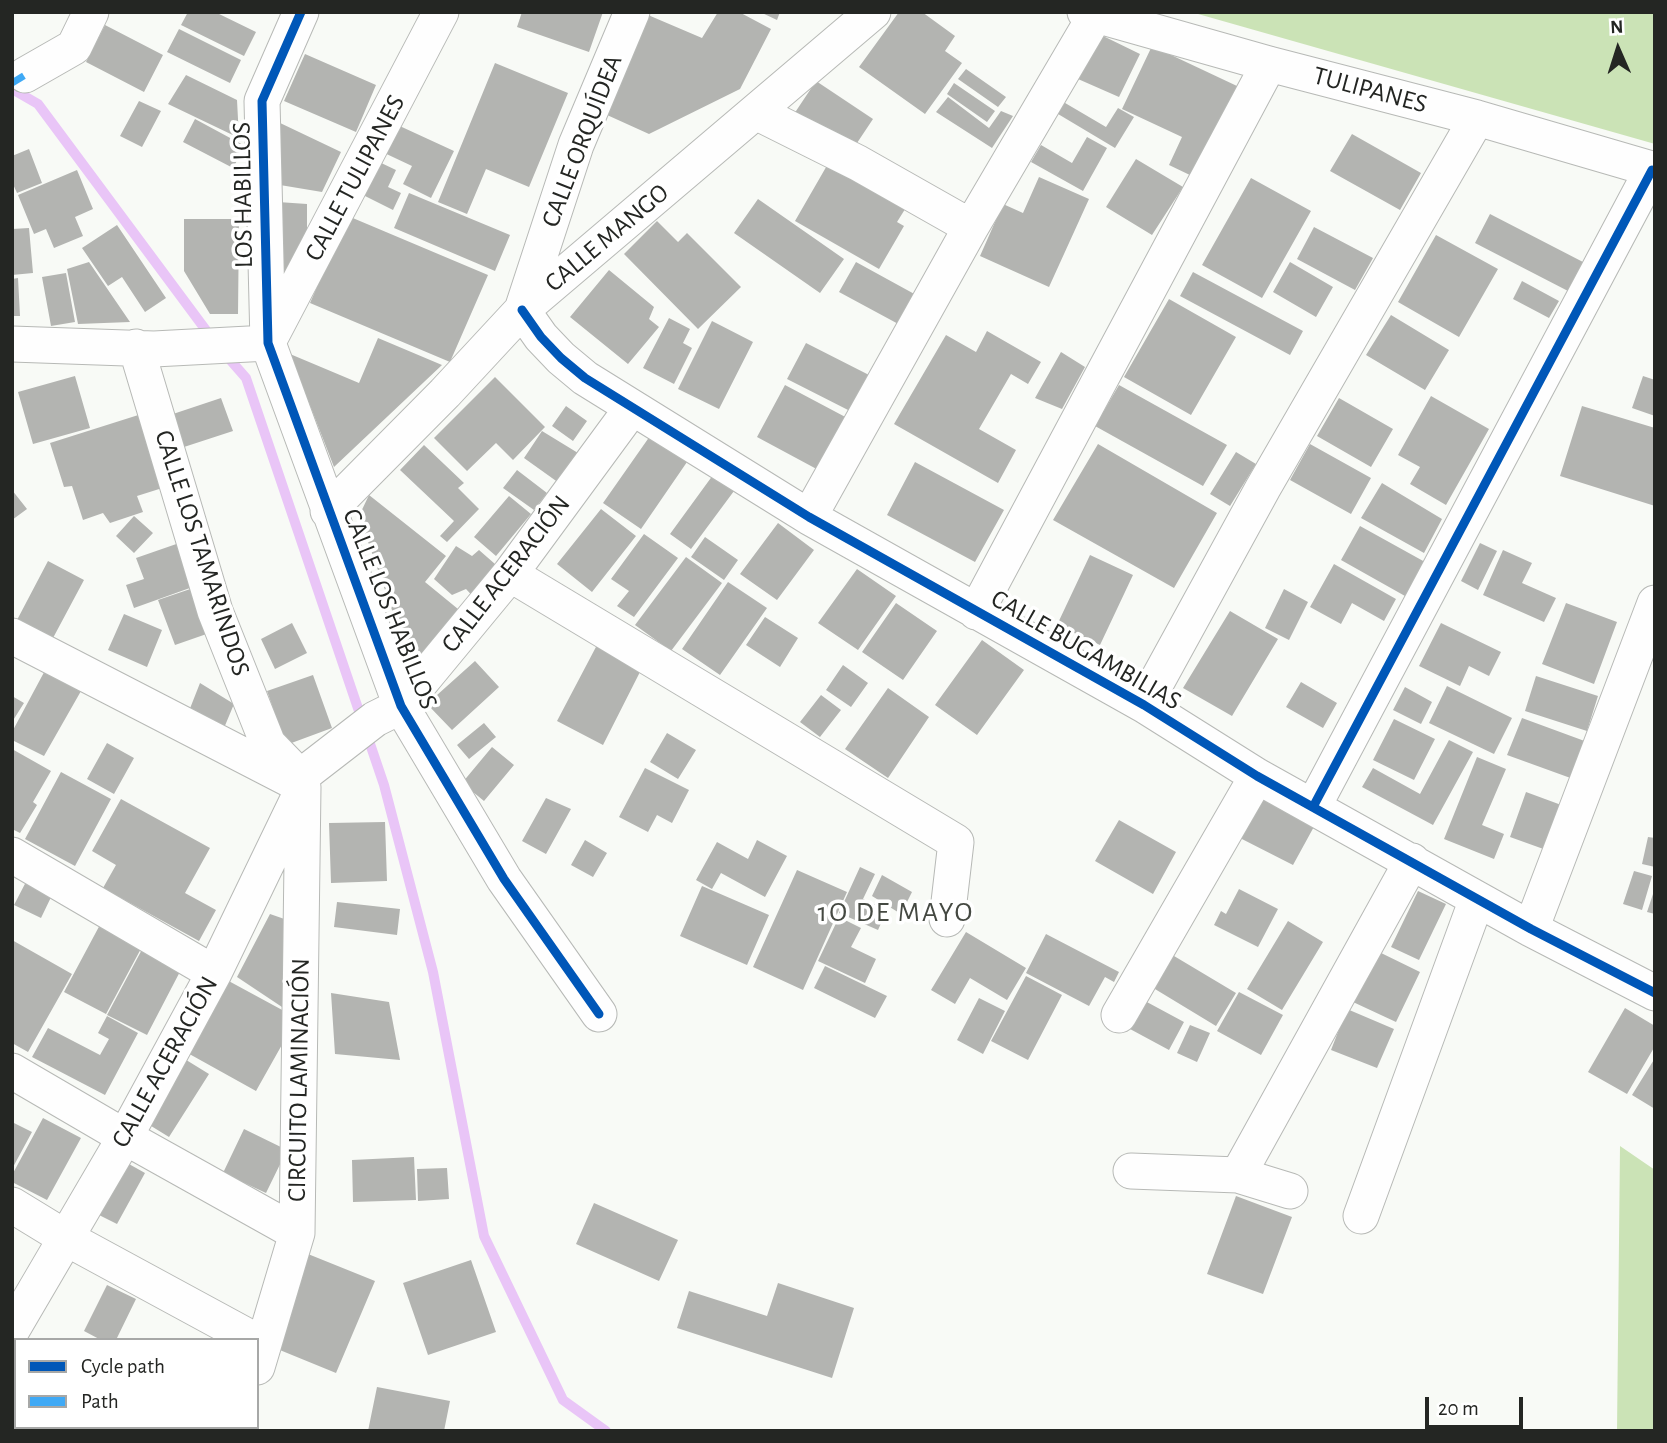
<!DOCTYPE html>
<meta charset="utf-8">
<style>
body{margin:0}
#map{position:relative;width:1667px;height:1443px;overflow:hidden;background:#f8faf6;font-family:"Alegreya Sans",sans-serif}
canvas{display:block}
.frame{position:absolute;inset:0;border:14px solid #242623;pointer-events:none}
.legend{position:absolute;left:14px;top:1338px;width:245px;height:91px;box-sizing:border-box;background:#fff;border:2px solid #a7a8a7;margin:0;padding:9px 12px;list-style:none;font-size:21px;color:#242623}
.legend li{display:flex;align-items:center;gap:14px;height:35px}
.legend b{width:35px;border:2px solid #a7a8a7}
.north{position:absolute;left:1583px;top:14px;width:70px;height:70px;-webkit-text-stroke:5px #fff;paint-order:stroke;rotate:357deg;font-size:19px;font-weight:700;line-height:28px;text-align:center;color:#242623}
.north::after{content:'';display:block;margin:auto;width:24px;height:32px;background:#242623;clip-path:polygon(50% 0,100% 100%,50% 72%,0 100%)}
.scale{position:absolute;left:1425px;top:1397px;width:98px;height:32px;box-sizing:border-box;border:4px solid #242623;border-top:0;padding-left:9px;font-size:21px;line-height:24px;white-space:nowrap;color:#242623;-webkit-text-stroke:5px #fff;paint-order:stroke}
</style>
<div id="map">
<canvas width="1667" height="1443"></canvas>
<div class="frame"></div>
<ul class="legend">
<li><b style="height:9px;background:#0057b8"></b>Cycle path</li>
<li><b style="height:9px;background:#3fa9f5"></b>Path</li>
</ul>
<div class="north">N</div>
<div class="scale">20 m</div>
</div>
<script>
const ctx = document.querySelector('canvas').getContext('2d');
ctx.lineJoin = 'round';
function paint(path, color) { ctx.fillStyle = color; ctx.fill(path, 'evenodd'); }
function stroke(path, color, width, dash) { ctx.strokeStyle = color; ctx.lineWidth = width; ctx.lineCap = dash ? 'butt' : 'round'; ctx.setLineDash(dash || []); ctx.stroke(path); }
function label(font, color, halo, rows, align = 'center') {
  ctx.font = font + ' "Alegreya Sans",sans-serif'; ctx.lineWidth = 7; ctx.setLineDash([]); ctx.textBaseline = 'middle'; ctx.strokeStyle = halo; ctx.fillStyle = color; for (const [text, x, y, turn = 0] of rows) {
    ctx.save(); ctx.translate(x, y); ctx.rotate((+turn || 0) * Math.PI / 180); ctx.textAlign = isNaN(turn) ? turn : align; if (halo) ctx.strokeText(text, 0, 0); ctx.fillText(text, 0, 0); ctx.restore();
  }
}
paint(new Path2D(`
 M1191 12H1655V144Z
 M1620 1146 1655 1170V1431H1617Z`), '#cbe3b6');
stroke(new Path2D(`
 M12 89 38 104 211 337
 M225 354 246 378 384 785 433 972 484 1236 563 1400 606 1431`), '#e9c5f7', 10);
paint(new Path2D(`
 M188 12H215L256 32 244 56 181 25Z
 M522 12H603L589 52 517 27Z
 M641 12 702 38 718 12H739L771 29 740 89 649 134 596 110Z
 M760 12H780L777 20Z
 M899 12H922L955 36 945 51 962 63 925 114 859 67Z
 M105 25 163 55 144 92 86 62Z
 M179 29 241 60 230 83 167 52Z
 M1099 34 1140 54 1119 97 1078 79Z
 M1152 46 1237 86 1194 177 1169 165 1182 137 1122 109Z
 M305 54 376 85 356 132 284 101Z
 M495 63 568 93 529 187 486 169 467 214 438 202Z
 M966 69 1006 97 998 107 958 79Z
 M186 75 237 100 239 138 168 104Z
 M816 81 873 119 847 158 790 120Z
 M954 83 995 111 987 122 947 94Z
 M948 97 989 128 1001 111 1013 116 992 148 936 112Z
 M1060 100 1106 127 1118 108 1134 117 1115 148 1053 111Z
 M139 101 161 111 142 147 120 136Z
 M195 119 245 146 233 168 183 142Z
 M278 122 341 152 322 192 280 185Z
 M391 122 454 151 431 198 403 184 412 166 378 150Z
 M1352 134 1421 173 1400 210 1330 171Z
 M1087 137 1107 148 1083 191 1031 162 1041 145 1072 163Z
 M29 149 42 183 17 193 12 182V156Z
 M1136 159 1183 187 1152 235 1106 207Z
 M377 161 396 170 388 187 401 193 393 210 361 194Z
 M829 162 907 206 897 222 904 226 879 269 795 221Z
 M77 170 93 209 75 217 83 236 54 248 46 229 34 234 18 195Z
 M1039 177 1089 199 1049 287 980 256 1003 204 1023 213Z
 M1251 178 1311 211 1262 298 1202 265Z
 M409 193 510 235 495 271 394 228Z
 M758 199 844 259 820 293 734 233Z
 M278 202 307 204V239L285 279 276 277Z
 M1490 214 1583 262 1568 291 1475 243Z
 M348 216 488 275 450 362 310 303Z
 M184 219H239L238 314H210L184 271Z
 M657 221 678 242 687 233 741 287 698 329 624 254Z
 M117 225 166 298 145 312 122 277 108 286 82 248Z
 M1314 227 1373 258 1355 290 1297 259Z
 M29 228 33 273 12 275V229Z
 M1436 235 1498 269 1459 337 1398 302Z
 M89 262 130 322 78 324 67 269Z
 M856 262 918 296 902 326 839 292Z
 M1290 262 1333 287 1316 317 1273 292Z
 M609 270 654 307 649 319 659 327 628 364 570 317Z
 M1193 272 1303 331 1290 355 1180 296Z
 M66 273 75 322 51 326 42 277Z
 M18 278 20 316H12V279Z
 M1522 281 1559 301 1549 318 1513 299Z
 M1169 299 1236 337 1191 415 1124 377Z
 M1391 315 1449 350 1425 390 1366 355Z
 M669 318 690 329 683 343 692 348 674 384 643 368Z
 M712 321 753 342 719 409 678 389Z
 M987 331 1041 362 1028 384 1011 374 979 429 1016 450 998 483 894 424 946 335 976 352Z
 M378 338 442 365 334 467 290 354 359 383Z
 M806 343 871 376 852 412 787 379Z
 M1061 352 1085 367 1062 409 1035 398Z
 M75 376 90 428 33 444 18 392Z
 M1643 376 1655 380V416L1632 408Z
 M495 377 545 427 513 460 496 443 467 471 434 438Z
 M785 385 851 420 824 473 757 437Z
 M1119 385 1227 445 1203 486 1095 426Z
 M1431 396 1489 429 1446 505 1410 484 1420 467 1398 455Z
 M221 398 233 431 184 447 173 414Z
 M1339 398 1393 429 1371 467 1317 436Z
 M566 406 587 421 573 441 552 426Z
 M1582 406 1655 428V506L1560 476Z
 M151 411 175 484 137 496 143 512 110 523 103 513 83 520 72 486 64 487 50 443Z
 M542 431 578 453 559 483 524 458Z
 M650 436 687 462 641 529 603 503Z
 M1098 444 1217 513 1174 588 1053 520Z
 M1310 444 1371 478 1351 514 1290 480Z
 M424 445 464 483 458 488 479 509 447 542 440 536 454 521 400 470Z
 M1236 452 1256 464 1230 506 1210 494Z
 M915 462 1004 510 975 562 887 515Z
 M517 470 547 493 534 510 503 488Z
 M713 475 734 491 691 549 670 534Z
 M1382 483 1442 519 1424 553 1361 518Z
 M12 490 27 509 12 520Z
 M369 495 446 556 425 582 458 609 412 667 359 516Z
 M509 496 531 514 496 556 474 537Z
 M601 509 636 536 592 592 557 564Z
 M134 516 153 533 134 553 116 536Z
 M778 523 814 550 777 600 740 574Z
 M1360 526 1425 562 1405 596 1341 560Z
 M644 534 678 558 634 617 617 606 629 591 611 579Z
 M705 537 738 560 724 580 691 557Z
 M185 541 201 584 134 608 126 585 144 579 136 558Z
 M1480 543 1497 551 1478 590 1461 581Z
 M456 546 472 556 479 550 503 571 479 603 466 589 452 595 434 579Z
 M1503 550 1532 563 1522 583 1556 598 1544 622 1483 595Z
 M1090 555 1133 575 1100 645 1057 625Z
 M686 557 722 583 671 651 635 625Z
 M48 561 84 580 53 638 17 620Z
 M1334 564 1396 599 1384 621 1352 603 1341 624 1310 607Z
 M857 569 896 596 858 650 818 623Z
 M728 582 767 608 720 675 682 649Z
 M202 585 218 630 175 645 158 600Z
 M1284 589 1308 602 1289 640 1265 628Z
 M896 603 937 631 903 680 862 652Z
 M1566 603 1617 622 1594 684 1542 664Z
 M1230 611 1278 639 1232 716 1183 688Z
 M124 614 162 630 147 667 108 650Z
 M765 617 798 638 780 667 746 645Z
 M292 623 307 653 275 669 261 639Z
 M1441 623 1501 652 1489 676 1469 666 1460 686 1419 666Z
 M982 640 1024 670 977 735 935 705Z
 M597 645 642 668 603 745 557 721Z
 M475 661 499 687 452 730 427 704Z
 M49 663 85 684 44 756 12 740V732Z
 M843 665 868 683 851 707 826 690Z
 M313 675 332 728 286 745 267 691Z
 M1536 676 1598 696 1587 731 1525 711Z
 M1301 682 1337 703 1323 728 1286 707Z
 M200 683 234 704 224 728 189 711Z
 M1447 686 1512 718 1494 754 1429 723Z
 M1405 687 1432 702 1421 724 1393 710Z
 M888 688 929 717 888 778 845 749Z
 M821 695 841 710 820 737 800 722Z
 M12 696 24 703 12 722Z
 M1522 718 1590 743 1576 780 1507 755Z
 M1394 719 1435 739 1414 780 1373 760Z
 M484 723 496 737 469 759 457 745Z
 M667 733 696 750 678 779 650 762Z
 M1449 740 1473 752 1433 825 1362 787 1373 768 1420 794Z
 M107 743 134 758 114 794 87 779Z
 M492 747 514 765 484 801 462 783Z
 M12 749 51 771 33 802 37 805 20 833 12 829Z
 M1477 757 1506 769 1482 825 1504 834 1494 859 1444 839Z
 M645 768 689 790 672 823 657 815 648 832 619 817Z
 M61 772 111 799 75 866 25 839Z
 M1526 792 1564 806 1549 851 1510 837Z
 M1259 794 1316 823 1293 865 1236 836Z
 M546 798 571 809 546 854 522 841Z
 M121 799 210 848 185 893 216 910 199 941 103 888 116 865 92 851Z
 M1119 820 1176 852 1153 894 1095 861Z
 M385 822 387 881 331 883 329 823Z
 M1648 837 1655 838V867L1642 864Z
 M585 840 607 853 593 877 571 865Z
 M757 840 787 856 765 897 721 873 712 889 696 880 717 842 748 859Z
 M860 867 875 874 863 899 887 910 878 930 839 913Z
 M797 870 847 892 803 990 753 967Z
 M1634 871 1652 876 1642 910 1623 904Z
 M882 875 912 892 901 914 872 896Z
 M28 878 54 891 41 918 14 905Z
 M702 886 769 915 747 965 680 936Z
 M1655 888V914L1647 912Z
 M1239 889 1278 909 1258 947 1214 925 1221 911 1226 914Z
 M1418 891 1446 904 1419 960 1391 947Z
 M337 902 400 909 397 935 334 927Z
 M270 914 293 922 285 1009 237 977Z
 M839 917 861 928 851 947 876 959 865 983 818 961Z
 M102 921 144 943 106 1014 64 992Z
 M1288 921 1323 942 1282 1010 1247 989Z
 M966 932 1026 968 1007 1000 970 978 955 1004 931 990Z
 M1046 934 1119 972 1114 982 1105 977 1089 1006 1026 973Z
 M12 940 72 974 28 1052 12 1043Z
 M146 942 185 962 147 1035 107 1015Z
 M1377 951 1420 972 1396 1022 1353 1002Z
 M1169 953 1236 993 1216 1026 1150 986Z
 M825 966 887 996 875 1018 814 988Z
 M1026 976 1062 995 1028 1060 991 1041Z
 M225 979 297 1018 256 1091 184 1051Z
 M1239 992 1283 1015 1261 1055 1217 1031Z
 M331 993 389 1002 400 1060 335 1054Z
 M979 998 1005 1011 983 1054 957 1040Z
 M1145 1001 1184 1022 1169 1050 1130 1029Z
 M1625 1008 1655 1026V1046L1627 1094 1588 1072Z
 M1347 1009 1394 1029 1377 1068 1331 1050Z
 M107 1016 138 1033 105 1095 32 1057 48 1028 100 1055 109 1039 98 1033Z
 M1190 1025 1210 1033 1197 1062 1177 1053Z
 M183 1058 209 1074 169 1137 143 1121Z
 M1655 1058V1109L1632 1095Z
 M43 1118 81 1138 47 1200 12 1182V1175Z
 M12 1122 32 1132 12 1169Z
 M244 1129 287 1150 266 1193 223 1173Z
 M414 1157 416 1200 353 1202 352 1160Z
 M120 1159 145 1173 117 1224 93 1212Z
 M447 1168 449 1199 418 1201 417 1169Z
 M1236 1196 1292 1217 1263 1294 1207 1274Z
 M594 1203 678 1240 659 1281 576 1244Z
 M308 1254 375 1281 336 1373 270 1346Z
 M471 1260 496 1332 428 1355 403 1283Z
 M778 1283 854 1308 832 1378 677 1328 689 1291 767 1316Z
 M107 1285 136 1299 116 1340H101L84 1331Z
 M16 1356V1390L12 1388V1362Z
 M377 1387 450 1401 444 1431H368Z
 M76 1427H142L140 1431H83Z
 M185 1427H205L204 1431H183Z`), '#b3b4b1');
const minor = new Path2D(`
 M301 12 262 101 268 343 401 706 504 879 599 1014
 M1085 12 1269 64 1477 118 1655 170
 M25 75 74 47 91 12
 M756 112 858 163 971 227
 M522 310 541 337 561 358 585 378 809 517 1144 705 1257 776 1531 929 1655 993
 M522 310 576 145 632 12
 M269 340 441 12
 M12 344 154 349 268 343
 M136 347 215 611 268 744 300 777 303 787 297 1233 257 1367
 M328 511 445 393 522 310 873 12
 M809 517 971 227 1095 16
 M510 574 956 842 947 919
 M976 612 1269 64
 M12 636 291 780
 M1144 705 1263 488 1477 118
 M300 777 375 719 401 706 510 574 632 408
 M1313 807 1652 170
 M12 855 214 973
 M1531 929 1655 603
 M1119 1015 1257 776
 M12 1071 125 1137 297 1233
 M1131 1171 1238 1175 1290 1191
 M1238 1175 1412 861
 M12 1205 66 1238 254 1340
 M1361 1216 1477 899
 M12 1330 125 1137 214 973 299 797
 M24 1427 30 1431
 M235 1431 236 1427`);
stroke(minor, '#b7b9b6', 37);
stroke(minor, '#fefefe', 35);
stroke(new Path2D(`
 M12 83 25 75`), '#3fa9f5', 7, [14, 7]);
stroke(new Path2D(`
 M301 12 262 101 268 343 401 706 504 879 599 1014
 M522 310 541 337 561 358 585 378 809 517 1144 705 1257 776 1531 929 1655 993
 M1313 807 1652 170`), '#0057b8', 9);
label('26px', '#242623', '#fff', [
 ["TULIPANES",1370,90,15],
 ["CALLE ORQUÍDEA",582,141,-69],
 ["CALLE TULIPANES",355,178,-62],
 ["LOS HABILLOS",243,195,-91],
 ["CALLE MANGO",607,238,-40],
 ["CALLE LOS TAMARINDOS",202,553,72],
 ["CALLE ACERACIÓN",506,574,-52],
 ["CALLE LOS HABILLOS",390,609,68],
 ["CALLE BUGAMBILIAS",1086,650,30],
 ["CALLE ACERACIÓN",165,1062,-61],
 ["CIRCUITO LAMINACIÓN",299,1080,-89]
]);
ctx.letterSpacing = '2px';
label('28px', '#454942', '#fff', [
 ["1O DE MAYO",896,913]
]);
ctx.letterSpacing = '0px';
</script>
